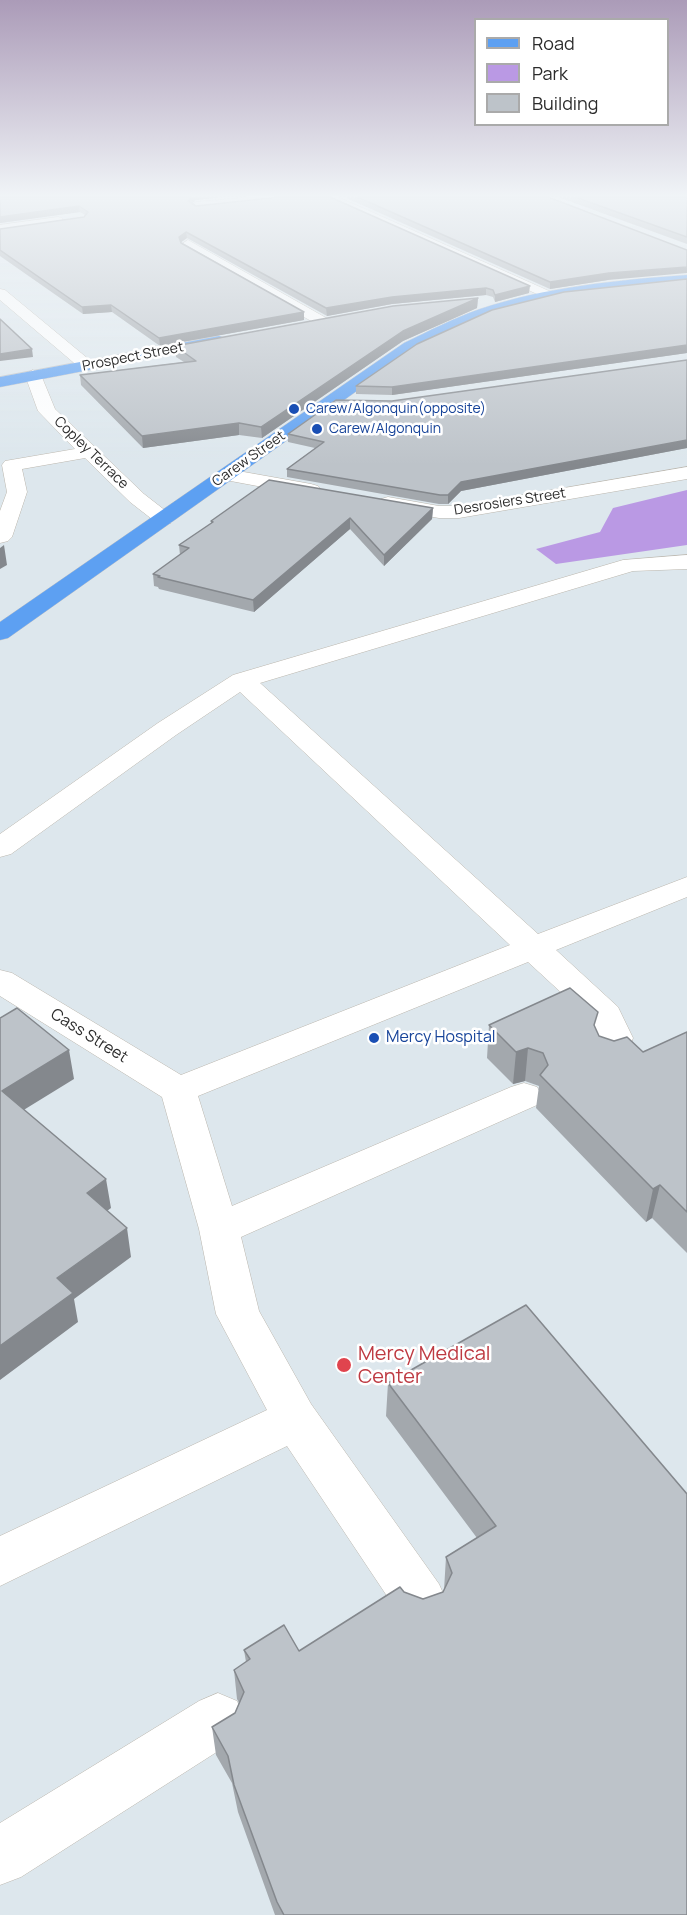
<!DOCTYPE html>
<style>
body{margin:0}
#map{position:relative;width:687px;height:1915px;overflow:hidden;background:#dde7ed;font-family:Manrope,sans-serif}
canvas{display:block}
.legend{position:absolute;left:474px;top:18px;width:195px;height:108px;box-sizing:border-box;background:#fff;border:2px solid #aaa;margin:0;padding:8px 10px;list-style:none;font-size:18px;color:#2b2b2b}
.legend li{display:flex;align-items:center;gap:12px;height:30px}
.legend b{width:30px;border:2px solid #aaa}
</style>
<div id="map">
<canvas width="687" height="1915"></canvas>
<ul class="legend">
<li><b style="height:8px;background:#5da0f2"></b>Road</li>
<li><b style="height:16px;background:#ba99e4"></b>Park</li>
<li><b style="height:16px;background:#bdc3c9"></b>Building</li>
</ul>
</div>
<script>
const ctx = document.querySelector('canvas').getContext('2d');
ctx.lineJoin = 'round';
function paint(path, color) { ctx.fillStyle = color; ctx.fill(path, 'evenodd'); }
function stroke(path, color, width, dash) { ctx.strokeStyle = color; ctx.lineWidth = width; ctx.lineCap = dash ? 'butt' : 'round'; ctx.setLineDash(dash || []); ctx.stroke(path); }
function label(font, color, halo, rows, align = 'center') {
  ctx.font = font + ' Manrope,sans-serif'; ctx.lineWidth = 5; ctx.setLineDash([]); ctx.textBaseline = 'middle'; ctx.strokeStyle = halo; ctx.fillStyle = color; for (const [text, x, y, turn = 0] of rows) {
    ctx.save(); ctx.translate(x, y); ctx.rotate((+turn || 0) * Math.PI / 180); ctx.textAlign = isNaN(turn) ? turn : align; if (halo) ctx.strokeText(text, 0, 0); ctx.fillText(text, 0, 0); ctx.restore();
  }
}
paint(new Path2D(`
 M687 490V545L556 564 536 549 600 532 613 508Z`), '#ba99e4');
const minor = new Path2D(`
 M250 197H294L288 200 196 210 190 206 196 202Z
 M322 197H338L558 295 551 299 546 298Z
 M58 217 62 218V224L0 233V225Z
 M188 240 328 319 331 322 323 327 318 325 183 247 182 244Z
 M0 289 5 290 92 362 94 365 92 368H80L0 300Z
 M33 370 41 375 55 409 144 494 171 515 174 519 171 523H157L130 502 85 458 22 469 27 492 12 537 8 541 0 543V511L7 492 2 465 5 461 75 449 38 411 25 375Z
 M687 467V479L459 518H439L388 509 381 507 378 503 381 499 388 497 439 506H459Z
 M227 469 311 484 318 486 321 490 318 494 311 496 220 479 217 475Z
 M687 555V569L633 571 260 683 538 934 687 877V897L556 950 618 1007 633 1038 622 1067 609 1071 596 1067 591 1058 597 1038 591 1020 528 962 198 1096 232 1206 511 1087 524 1083 537 1087 542 1096 537 1105 241 1237 259 1311 311 1404 439 1584 447 1602 439 1620 421 1627 403 1620 287 1446 0 1586V1536L267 1410 216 1314 199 1229 162 1097 0 996V970L12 973 181 1075 510 945 240 692 176 735 11 854 0 857V834L158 723 233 675 623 560Z
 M218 1693 237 1701 245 1720 237 1739 21 1877 0 1885V1823L199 1701Z`);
const major = new Path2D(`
 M687 275V283C621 288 554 294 491 315 465 324 440 337 416 349L8 638 0 640V622L404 343C429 331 454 318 480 309 546 287 617 280 687 275Z
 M219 336 225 338 227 341 225 344 0 387V377Z`);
stroke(minor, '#bbb6ad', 1);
stroke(major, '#c4c4c4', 1);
paint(minor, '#fff');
paint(major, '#5da0f2');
paint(new Path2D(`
 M0 197H223L196 200 192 203 196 206 529 293 495 302 493 297 486 295 392 304 327 316 187 238 181 242 304 312V320L160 346 112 312 83 314 0 256V229L84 217 85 215 80 212 0 223Z
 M344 197H548L608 280 550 289Z
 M558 197H687V244Z
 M687 279V353L392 395 356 394V386Z
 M478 298 477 308 403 341 262 438 239 435 143 448 81 385 80 375 184 362 176 357 175 346Z
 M687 360V448L461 491 448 504H439L287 477V469L315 448 288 442V434L392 401Z
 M433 508 432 519 384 566 350 529 254 612 159 589 158 587 154 586 153 574 180 555 179 545 211 524V521Z
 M489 1025 595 1028 599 1036 643 1052 687 1032V1253L652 1218 646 1222 536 1108 539 1086 525 1081 513 1084 487 1058Z
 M526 1305 687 1915H275L238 1812 232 1783 216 1755 212 1727 235 1713 239 1703 237 1699 234 1670 246 1662 244 1650 299 1651 404 1592 423 1599 443 1592 444 1590 446 1557 477 1538 386 1416 388 1383Z`), '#a3a8ad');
paint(new Path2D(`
 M192 197H223L196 200 188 207V201Z
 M79 206 80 212 0 223V217Z
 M186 232 187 238 180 243 179 237Z
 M687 267V273L608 280 550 289V282L609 273Z
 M530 286 529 293 495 302V295Z
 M486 288V295L392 304 327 316 326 308 392 297Z
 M478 298 477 308 403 341 262 438 261 427 403 331Z
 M111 305 112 312 83 314 82 307Z
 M304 312V320L160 346 159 338Z
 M687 345V353L392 395V387Z
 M32 349 33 357 0 361V354Z
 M239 423V435L143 448 142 436Z
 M687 440V448L461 491 448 504V495L461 482Z
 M433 508 432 519 384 566V555Z
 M350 518V529L254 612 253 600Z
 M4 545 7 565 0 569V548Z
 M528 1048 525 1081 513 1084 516 1052Z
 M69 1050 74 1079 9 1119 2 1091Z
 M106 1179 111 1208 92 1222 87 1193Z
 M660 1185 652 1218 646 1222 653 1189Z
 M127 1228 131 1257 74 1299 78 1322 0 1380V1346L57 1278Z`), '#84888d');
const building = new Path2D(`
 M0 197H192L188 201 196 206 280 197H330L530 286 495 295 493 290 486 288 392 297 326 308 186 232 179 237 181 243 304 312 159 338 111 305 82 307 0 250V229L84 217 88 212 79 206 0 217Z
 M357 197H548L687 250V267L609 273 550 282Z
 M575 197H687V237Z
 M687 279V345L392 387 356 386 417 344 492 310 564 292Z
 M478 298 403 331 261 427 239 423 142 436 80 375 196 361 175 346 393 306Z
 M0 319 32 349 0 354Z
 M687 360V440L461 482 448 495H440L287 469 324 442 288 434 336 400 392 401Z
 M269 480 433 508 384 555 350 518 253 600 158 577 160 576 153 574 189 548 179 545 213 522 211 521Z
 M570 988 598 1012 594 1025 599 1036 614 1041 627 1037 643 1052 687 1032V1212L660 1185 653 1189 540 1075 548 1065 543 1053 528 1048 516 1052 489 1025Z
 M17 1008 69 1050 2 1091 106 1179 87 1193 127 1228 57 1278 73 1293 0 1346V1018Z
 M526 1305 687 1494V1915H284L277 1902 234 1785 228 1756 212 1727 235 1713 244 1692 234 1670 250 1659 244 1650 284 1625 299 1651 400 1587 404 1592 423 1599 443 1592 452 1573 446 1557 496 1526 388 1383Z`);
paint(building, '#bdc3c9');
stroke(building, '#84888d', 1.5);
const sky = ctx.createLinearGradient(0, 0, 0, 465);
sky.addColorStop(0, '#ab9bb8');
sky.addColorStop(0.42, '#f0f4f7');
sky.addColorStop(1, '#f0f4f700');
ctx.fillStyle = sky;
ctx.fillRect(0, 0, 687, 465);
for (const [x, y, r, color] of [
 [294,409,6,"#1a4fb4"],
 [317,429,6,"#1a4fb4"],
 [374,1038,6,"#1a4fb4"],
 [344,1365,8,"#e0444e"]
]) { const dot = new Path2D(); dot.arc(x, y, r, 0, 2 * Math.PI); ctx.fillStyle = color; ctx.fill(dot); stroke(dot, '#fff', 2); }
label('14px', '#2b2b2b', '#fff', [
 ["Prospect Street",133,357,-11],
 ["Copley Terrace",91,453,44],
 ["Carew Street",249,459,-35],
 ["Desrosiers Street",510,502,-9]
]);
label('14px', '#164399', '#fff', [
 ["Carew/Algonquin(opposite)",306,409],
 ["Carew/Algonquin",329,429]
], 'left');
label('16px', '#2b2b2b', '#fff', [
 ["Cass Street",89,1036,32]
]);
label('16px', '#164399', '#fff', [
 ["Mercy Hospital",386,1038]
], 'left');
label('20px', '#be3a42', '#fff', [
 ["Mercy Medical",358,1354],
 ["Center",358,1377]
], 'left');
</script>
